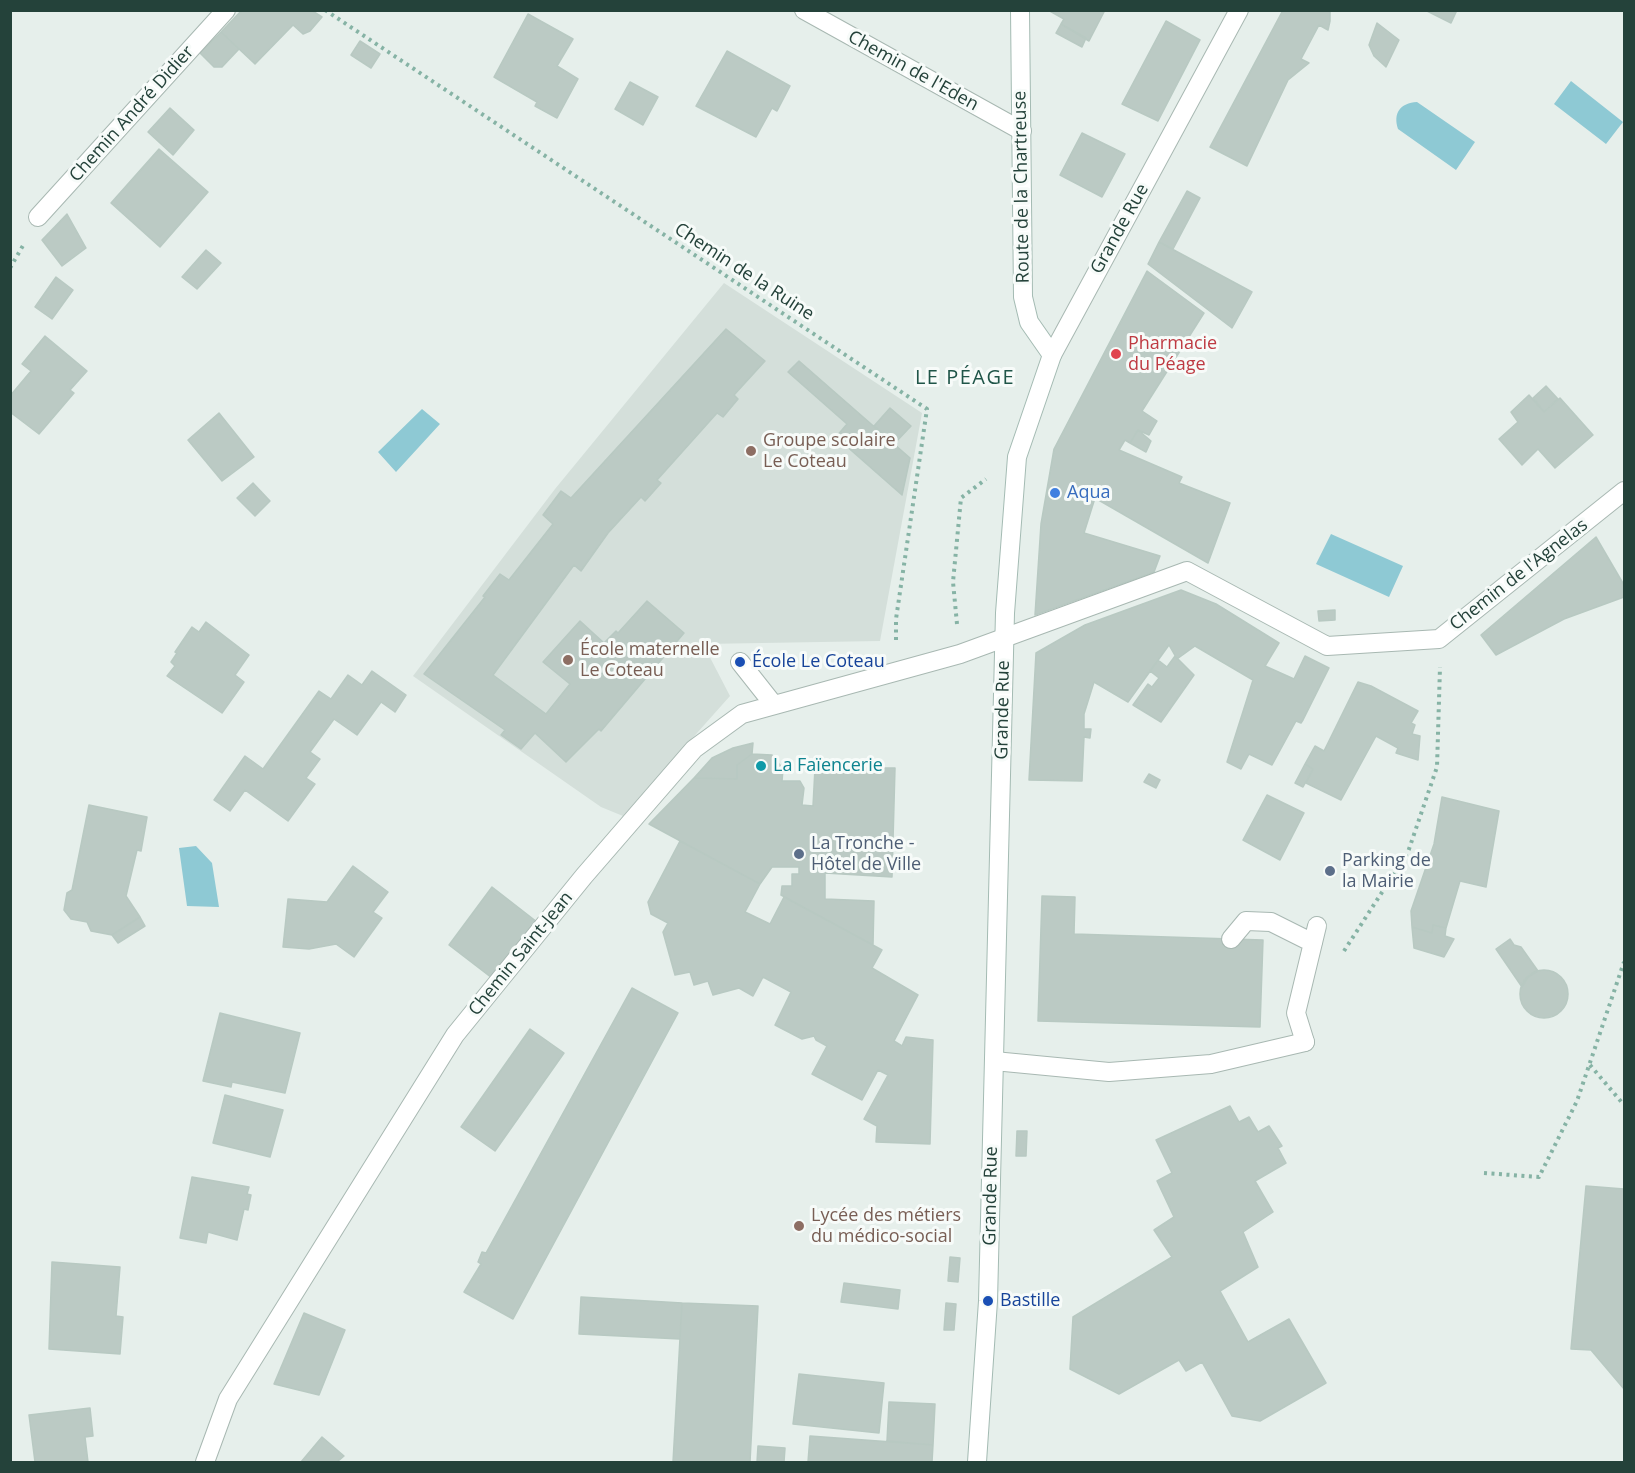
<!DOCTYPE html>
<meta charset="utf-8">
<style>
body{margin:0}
#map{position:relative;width:1635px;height:1473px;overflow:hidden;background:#e6efeb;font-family:"Open Sans",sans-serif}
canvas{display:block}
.frame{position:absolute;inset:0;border:12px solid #24423a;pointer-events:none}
</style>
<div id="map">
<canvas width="1635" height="1473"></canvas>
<div class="frame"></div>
</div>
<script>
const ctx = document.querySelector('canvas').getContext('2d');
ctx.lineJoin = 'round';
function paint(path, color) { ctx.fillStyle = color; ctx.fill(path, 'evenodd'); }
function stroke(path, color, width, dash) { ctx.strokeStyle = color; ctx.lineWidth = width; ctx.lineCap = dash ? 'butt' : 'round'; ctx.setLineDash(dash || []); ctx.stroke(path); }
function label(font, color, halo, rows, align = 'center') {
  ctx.font = font + ' "Open Sans",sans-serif'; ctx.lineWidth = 6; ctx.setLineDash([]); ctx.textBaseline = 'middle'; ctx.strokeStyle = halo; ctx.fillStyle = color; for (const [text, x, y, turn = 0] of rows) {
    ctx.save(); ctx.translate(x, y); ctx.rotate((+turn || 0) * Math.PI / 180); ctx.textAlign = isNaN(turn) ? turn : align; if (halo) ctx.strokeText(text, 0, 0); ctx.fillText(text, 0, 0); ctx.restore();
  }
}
paint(new Path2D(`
 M724 283 922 413 880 641 703 644 730 696 623 816 601 807 413 676 555 489Z`), '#d4dfda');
paint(new Path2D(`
 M1571 81 1623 122 1606 144 1554 104Z
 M1417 102 1475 142 1456 170 1398 129C1393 113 1400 103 1417 102Z
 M422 409 440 424 396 472 378 452Z
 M1331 534 1403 566 1389 597 1316 564Z
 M196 846 212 863 219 907 187 906 179 848Z`), '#8ec9d4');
const building = new Path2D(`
 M242 10H311L322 17 310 31 303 34 293 25 255 64 221 32Z
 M1048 10H1105L1089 41 1061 24 1064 19Z
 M1283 10H1330V21L1328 30 1319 25 1301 59 1309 63 1288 80 1247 166 1210 147Z
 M1425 10H1457L1451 23Z
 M528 14 573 39 557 66 578 79 557 118 535 106 537 102 494 77Z
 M1166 21 1200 40 1158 121 1122 104Z
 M1377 23 1399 40 1386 67 1374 56 1369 45Z
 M1061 24 1086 38 1082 47 1056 33Z
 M221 32 239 49 222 67H214L200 53Z
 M360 41 380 54 371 68 351 55Z
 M727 51 790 86 777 111 772 108 756 137 696 106Z
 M630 82 658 97 643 125 615 109Z
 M170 108 194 130 173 155 148 132Z
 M1082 133 1125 154 1102 197 1060 175Z
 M159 149 208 192 160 247 111 203Z
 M1187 191 1200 198 1173 249 1159 242Z
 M67 214 86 248 62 266 42 240Z
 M1159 242 1252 292 1232 328 1148 264Z
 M206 250 221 263 197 289 182 277Z
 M1147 271 1204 313 1142 411 1157 421 1149 435 1138 430 1130 443 1125 440 1119 450 1182 477 1179 483 1230 503 1208 563 1095 498 1084 533 1160 556 1154 572 1035 615 1041 524 1054 449Z
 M56 277 73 290 52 319 35 307Z
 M726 329 765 361 734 395 738 399 723 417 717 413 657 480 661 483 645 501 641 497 608 533 581 571 574 565 493 675 546 714 570 684 543 662 580 621 604 643 616 631 618 633 647 601 684 633 601 731 599 729 566 762 535 733 521 749 501 735 505 730 424 674 485 597 483 596 500 574 509 580 553 524 543 515 561 491 571 498Z
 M45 336 87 371 70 390 74 393 39 434 10 412V396L31 371 22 364Z
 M799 361 910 458 902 495 836 437 847 424 788 372Z
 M1546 386 1558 399 1544 412 1533 398Z
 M1529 395 1544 412 1560 398 1593 435 1555 468 1538 449 1522 465 1499 439 1518 422 1511 412Z
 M890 408 911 426 894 444 874 426Z
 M219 413 254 457 222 481 188 440Z
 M1138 430 1151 441 1146 452 1130 443Z
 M253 483 270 501 255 516 237 498Z
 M1596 537 1624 585V597L1564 619 1496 655 1481 635Z
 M1181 590 1216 604 1279 643 1265 666 1294 679 1305 656 1329 668 1303 720 1301 723 1296 721 1272 765 1249 754 1241 769 1227 762 1253 680 1195 646 1177 659 1169 645 1128 702 1094 682 1084 714V729H1091L1090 738 1084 737 1082 781 1029 780 1036 653 1085 625Z
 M1335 610V620L1319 621 1318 611Z
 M206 622 249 655 235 675 244 682 222 713 167 676 175 666 171 662 177 653 175 652 192 627 199 632Z
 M1175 656 1194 675 1161 722 1133 705 1148 684 1152 687 1159 678 1150 671 1158 660 1167 667Z
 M372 671 406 695 395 712 381 702 357 735 334 719 310 752 320 759 306 778 315 784 288 821 245 790 230 811 214 800 245 756 263 769 319 691 331 699 348 675 362 685Z
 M1358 682 1371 686 1418 711 1411 723 1415 725 1412 734 1420 736 1418 760 1396 753 1398 748 1376 736 1341 800 1306 783 1313 769 1305 764 1315 746 1324 751Z
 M753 743 752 754 737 765V779L694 778 712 758 733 748Z
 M752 754 772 755 783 769 782 781H800L804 788 802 805 813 806 815 768H895L892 877 825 873V899L874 901 873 945 781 895 782 886H792V874H799V867H772L760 884 649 824 694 778 737 779V765Z
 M1305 764 1313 769 1303 787 1295 783Z
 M1149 774 1160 780 1156 788 1144 782Z
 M1267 795 1304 813 1280 860 1243 840Z
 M1442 797 1499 811 1486 887 1460 881 1446 928 1433 925 1432 933 1412 927 1411 911 1434 844Z
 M89 805 147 817 141 851 137 850 126 896 140 917 112 935 91 931 87 922 71 919 64 910 67 893 72 890Z
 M680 841 760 884 745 912 770 924 784 897 882 950 872 968 918 995 894 1041 902 1046 906 1037 933 1040 930 1144 876 1142 877 1126 864 1119 888 1075 878 1070 862 1100 812 1074 827 1046 816 1040 814 1036 802 1039 775 1025 791 992 763 977 753 996 739 988 713 995 708 981 694 985 690 972 675 975 663 932 668 923 651 914 648 902Z
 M353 866 388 892 373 912 382 918 354 957 336 944 309 949 283 947 288 899 327 902Z
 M492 887 537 922 492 978 449 945Z
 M1042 896 1075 897 1074 934 1263 940 1260 1027 1038 1021Z
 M140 917 145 926 118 943 112 935Z
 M1433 925 1446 928 1445 936 1454 939 1444 957 1414 948 1412 927 1432 933Z
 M1510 939 1514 945 1521 947 1538 971 1528 977 1522 987 1496 949Z
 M1520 994a24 24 0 1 1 48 0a24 24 0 1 1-48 0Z
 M632 988 678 1013 513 1319 464 1292 481 1264 478 1262 482 1252 486 1253Z
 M220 1013 300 1033 285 1093 232 1082 231 1087 203 1081Z
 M530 1029 564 1053 495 1151 461 1127Z
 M225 1095 283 1110 270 1157 213 1143Z
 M1230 1106 1239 1122 1249 1117 1258 1132 1269 1126 1282 1146 1278 1148 1286 1163 1255 1181 1273 1212 1243 1232 1258 1267 1220 1291 1248 1342 1289 1319 1326 1383 1260 1421 1232 1416 1202 1362 1186 1371 1179 1360 1119 1394 1070 1369 1073 1317 1172 1257 1154 1230 1174 1217 1157 1181 1172 1173 1156 1140Z
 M1017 1131H1027L1026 1156H1016Z
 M192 1177 249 1187 247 1194 251 1195 248 1210 244 1209 237 1240 208 1232 206 1243 180 1238Z
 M1586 1186 1624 1189V1389L1591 1350 1571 1349Z
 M950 1257 960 1258 958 1282 948 1281Z
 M52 1262 120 1267 116 1316 123 1317 120 1354 49 1349Z
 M844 1283 900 1290 898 1309 841 1302Z
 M581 1297 682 1303 680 1339 579 1334Z
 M682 1303 758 1306 750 1462H673Z
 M946 1303 956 1304 954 1330H944Z
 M304 1313 345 1330 319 1395 274 1384Z
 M799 1374 884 1383 879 1433 793 1424Z
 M889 1402 935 1404 933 1445 887 1441Z
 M90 1408 93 1436 85 1437 88 1462H35L29 1415Z
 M810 1436 933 1445 932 1462H808Z
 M322 1437 344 1456 337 1462H301Z
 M758 1446 785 1448 784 1462H757Z`);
paint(building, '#bbcac4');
stroke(building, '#b8c9c2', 1.5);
const service = new Path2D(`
 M1231 939 1246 921 1271 922 1313 943
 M1305 1042 1296 1013 1317 926`);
const minor = new Path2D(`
 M804 10 1022 131
 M38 217 226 10
 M740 662 774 705
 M994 1061 1109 1072 1211 1064 1305 1042
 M205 1462 228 1399 455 1035 584 876 694 749 742 714 960 654 1187 571 1327 646 1439 639 1624 491`);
const tertiary = new Path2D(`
 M1052 355 1239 10`);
const secondary = new Path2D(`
 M977 1462 988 1301 1005 613 1017 457 1052 355 1029 322 1023 297 1020 10`);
stroke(service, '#a8b8b2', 20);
stroke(minor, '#a8b8b2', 20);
stroke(tertiary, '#a8b8b2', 20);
stroke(secondary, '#a4bbb3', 20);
stroke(new Path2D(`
 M325 10 927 409 896 619V641
 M10 268 25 242
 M957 624 953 582 961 498 986 479
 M1344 951 1408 852 1437 767 1440 667
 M1590 1065 1624 1105
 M1484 1173 1539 1177 1577 1101 1624 962`), '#86b3a5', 4, [3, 4.5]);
stroke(service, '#fff', 18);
stroke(minor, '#fff', 18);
stroke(tertiary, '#fff', 18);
stroke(secondary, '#fff', 18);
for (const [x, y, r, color] of [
 [1116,354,6,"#e0444e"],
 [751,451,6,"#8d6e63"],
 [1055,493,6,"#3f7fe0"],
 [568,660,6,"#8d6e63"],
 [740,662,6,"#1a4fb4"],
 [761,766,6,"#0f9aa8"],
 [799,854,6,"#5c6f8a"],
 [1330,871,6,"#5c6f8a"],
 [799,1226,6,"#8d6e63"],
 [988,1301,6,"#1a4fb4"]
]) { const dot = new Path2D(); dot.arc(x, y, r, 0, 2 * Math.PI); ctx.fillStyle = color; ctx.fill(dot); stroke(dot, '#f7fbf9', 2); }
label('18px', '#24423a', '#f7fbf9', [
 ["Chemin de l'Eden",913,71,29],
 ["Chemin André Didier",132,114,-48],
 ["Route de la Chartreuse",1022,187,-91],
 ["Grande Rue",1120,229,-61],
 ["Chemin de la Ruine",744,272,33],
 ["Chemin de l'Agnelas",1519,575,-38],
 ["Grande Rue",1003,710,-89],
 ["Chemin Saint-Jean",521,954,-51],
 ["Grande Rue",991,1196,-89]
]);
label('18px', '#be3a42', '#f7fbf9', [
 ["Pharmacie",1128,344],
 ["du Péage",1128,365]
], 'left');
label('18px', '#785e54', '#f7fbf9', [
 ["Groupe scolaire",763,441],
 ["Le Coteau",763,462],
 ["École maternelle",580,650],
 ["Le Coteau",580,671],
 ["Lycée des métiers",811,1216],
 ["du médico-social",811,1237]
], 'left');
label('18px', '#366cbe', '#f7fbf9', [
 ["Aqua",1067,493]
], 'left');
label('18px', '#164399', '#f7fbf9', [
 ["École Le Coteau",752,662],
 ["Bastille",1000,1301]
], 'left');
label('18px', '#0d838f', '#f7fbf9', [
 ["La Faïencerie",773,766]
], 'left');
label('18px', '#4e5e75', '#f7fbf9', [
 ["La Tronche -",811,844],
 ["Hôtel de Ville",811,865],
 ["Parking de",1342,861],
 ["la Mairie",1342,882]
], 'left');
ctx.letterSpacing = '1.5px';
label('20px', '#1f5548', '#f7fbf9', [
 ["LE PÉAGE",965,378]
]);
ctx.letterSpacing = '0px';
</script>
